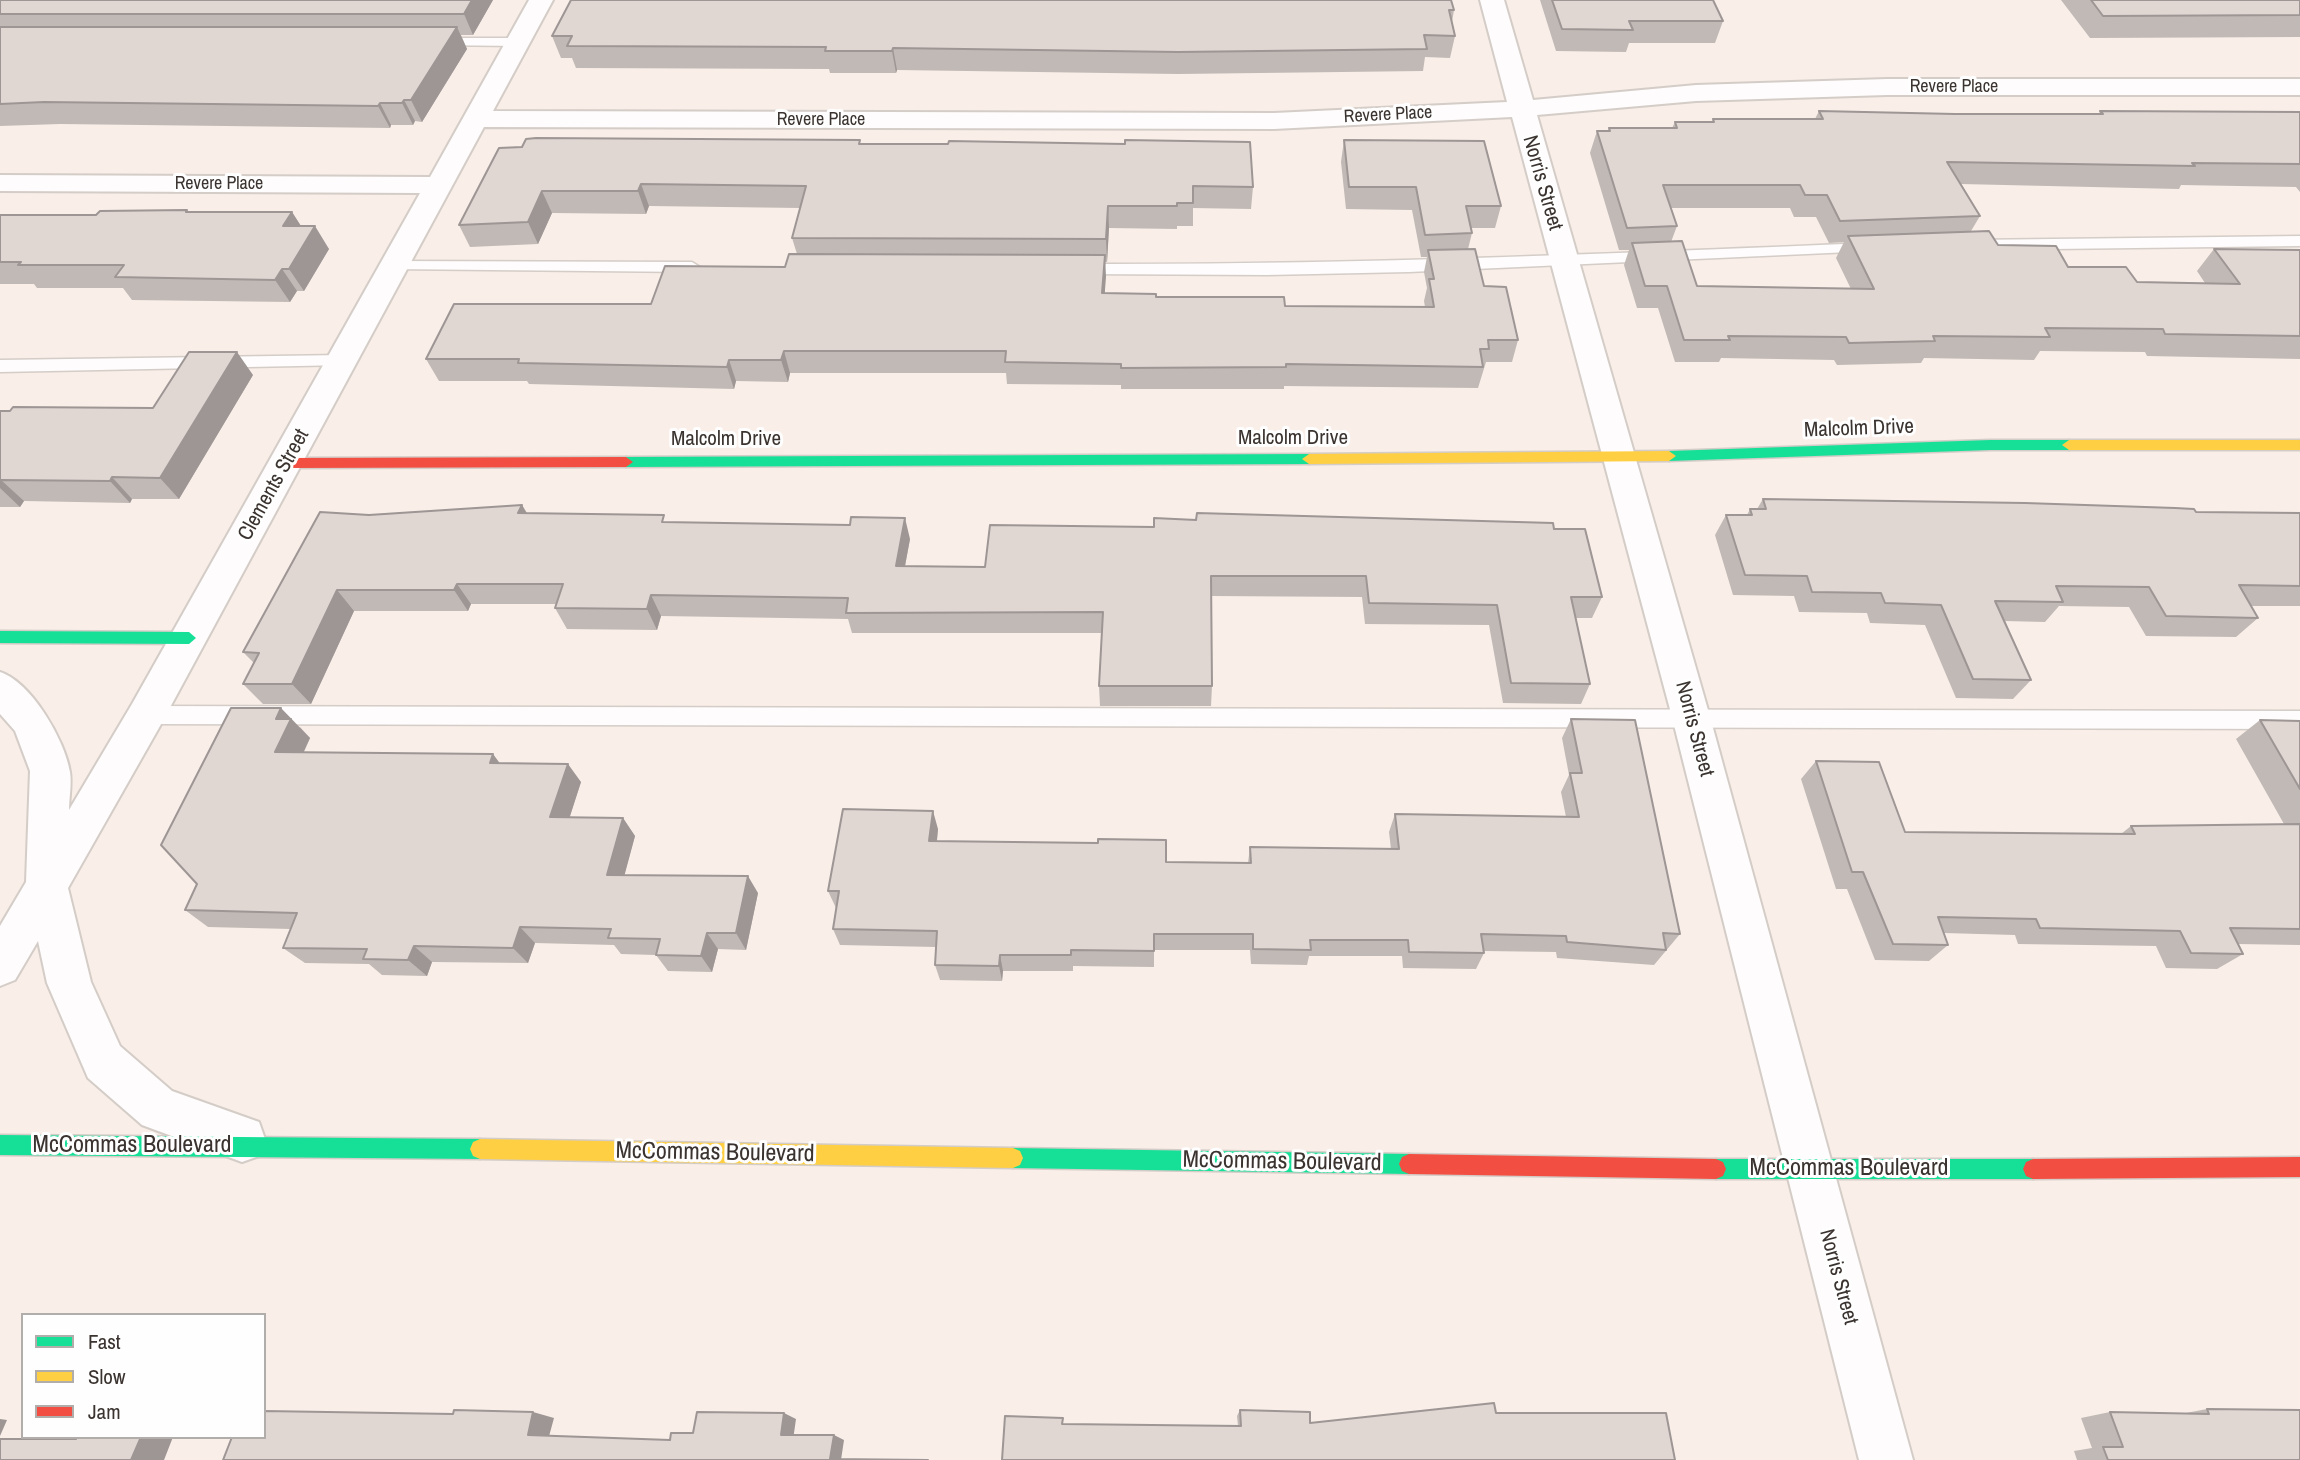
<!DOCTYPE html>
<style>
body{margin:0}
#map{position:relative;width:2300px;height:1460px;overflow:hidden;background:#f9eee8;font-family:"Archivo Narrow",sans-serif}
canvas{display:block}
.legend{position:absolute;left:21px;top:1313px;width:245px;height:126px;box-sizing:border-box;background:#fefefe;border:2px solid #b0adab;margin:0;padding:9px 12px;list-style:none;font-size:21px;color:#3a332f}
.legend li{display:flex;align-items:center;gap:14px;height:35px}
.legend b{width:35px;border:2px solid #b0adab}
</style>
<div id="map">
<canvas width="2300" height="1460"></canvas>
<ul class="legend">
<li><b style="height:9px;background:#16e098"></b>Fast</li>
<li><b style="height:9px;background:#ffcf43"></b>Slow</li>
<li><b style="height:9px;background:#f24e42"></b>Jam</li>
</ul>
</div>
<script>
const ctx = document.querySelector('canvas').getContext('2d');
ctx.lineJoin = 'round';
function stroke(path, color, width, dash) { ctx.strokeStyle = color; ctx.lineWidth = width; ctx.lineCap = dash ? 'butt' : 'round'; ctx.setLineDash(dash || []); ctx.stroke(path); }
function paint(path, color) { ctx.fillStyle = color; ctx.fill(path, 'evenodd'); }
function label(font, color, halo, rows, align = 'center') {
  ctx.font = font + ' "Archivo Narrow",sans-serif'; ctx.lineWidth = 6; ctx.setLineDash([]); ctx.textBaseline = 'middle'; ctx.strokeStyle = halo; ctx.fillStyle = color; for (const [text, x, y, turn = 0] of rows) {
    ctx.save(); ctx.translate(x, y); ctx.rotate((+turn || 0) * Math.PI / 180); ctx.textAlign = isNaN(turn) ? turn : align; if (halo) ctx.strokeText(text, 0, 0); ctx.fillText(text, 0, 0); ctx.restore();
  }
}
const lane = new Path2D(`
 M435 38H517L524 42 517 46 430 45 428 42Z
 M2300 236V246L1970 250 1962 245 1970 240Z
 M1867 243 1873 245 1875 248 1873 251 1409 272 1267 275 1078 274 1070 269 1078 264C1341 265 1604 254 1867 243Z
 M395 261 692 262 700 267 692 272 389 269 387 266Z
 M342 355 350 361 348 365 0 372V360Z
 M146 706 2300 711V729L146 724 139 721 136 715 139 709Z`);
const street = new Path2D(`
 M529 0H553L493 111 1274 113 1507 102 1480 0H1504L1533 100 1696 85 1887 79H2300V95H1887L1696 101 1537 115 1710 717 1913 1460H1859L1672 717 1512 117 1274 129 484 127 160 726 68 888 91 982 120 1046 172 1091 259 1122 265 1139 259 1156 242 1162 142 1125 88 1078 47 983 38 941 15 980 0 986V926L26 882 30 771 15 731 0 714V672C31 682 65 740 70 772 72 784 69 798 69 810L132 704 420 193 0 191V175L430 177Z`);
const fast = new Path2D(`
 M1990 440H2069L2076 445 2069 450H1990L1669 461 1662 456 1669 451Z
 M1309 454 1316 459 1309 464 626 467 619 462 626 457Z
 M0 631 189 632 196 638 189 644 0 643Z
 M0 1135 480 1139 487 1142 490 1149 487 1156 480 1159 0 1155Z
 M1013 1148 1409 1154 1416 1157 1419 1164 1416 1171 1409 1174 1013 1168 1006 1165 1003 1158 1006 1151Z
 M1716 1159H2033L2040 1162 2043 1169 2040 1176 2033 1179H1716L1709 1176 1706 1169 1709 1162Z`);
const slow = new Path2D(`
 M2069 440H2300V450H2069L2062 445Z
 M1669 451 1676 456 1669 461 1309 464 1302 459 1309 454Z
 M480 1139 1013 1148 1020 1151 1023 1158 1020 1165 1013 1168 480 1159 473 1156 470 1149 473 1142Z`);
const jam = new Path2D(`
 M626 457 633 462 626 467 285 468 278 463 285 458Z
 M1409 1154 1716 1159 1723 1162 1726 1169 1723 1176 1716 1179 1409 1174 1402 1171 1399 1164 1402 1157Z
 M2300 1157V1177L2033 1179 2026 1176 2023 1169 2026 1162 2033 1159Z`);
stroke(lane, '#d4ccc7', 3);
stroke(street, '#d4ccc7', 4);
stroke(fast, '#d4ccc7', 3);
stroke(slow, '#d4ccc7', 3);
stroke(jam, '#d4ccc7', 3);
paint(lane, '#fefcfc');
paint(street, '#fefcfc');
paint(fast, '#16e098');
paint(slow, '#ffcf43');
paint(jam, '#f24e42');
paint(new Path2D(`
 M0 0H493L473 35H461L467 49 422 122 415 121 413 125H391L390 128 60 124 0 126Z
 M1540 0H1713L1723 21 1715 43H1629L1626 52 1556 51Z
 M2061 0H2300V37L2090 38Z
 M1454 10 1452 22 1455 36 1450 58 1425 57 1423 71 1178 74 897 70 896 73H830L829 69 576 68 572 58H561L552 36Z
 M1819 111 1955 114H2099L2100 111 2300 112V192L2296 187 2181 185 2179 189 1961 184 1980 216 1971 231 1998 245 2068 267 2137 282 2205 283 2197 271 2214 249 2300 250V359L2147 356 2145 352 2040 351 2034 360 1924 358 1921 363 1837 365 1834 360 1721 358 1719 362H1675L1658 308H1637L1624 265 1629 250H1619L1590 153 1597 131H1608L1609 128H1672L1675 122H1712L1713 119H1815ZM1671 208H1790L1794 217H1816L1829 243 1844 242 1836 258 1851 289 1697 286 1671 242 1677 226Z
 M1344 140 1501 206 1495 228H1471L1472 233 1468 249 1484 286 1518 340 1512 362H1486L1478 388 1284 386V389H1121V385L1007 384 1006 373H790L788 382 736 381 734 389 529 384 527 381H439L426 359 651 304 785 267 797 254 792 238 800 208 649 206 646 214 552 213 538 244 470 247 459 225 499 148 861 144 1253 187 1251 209 1193 208V226H1177V229L1109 228 1107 262H1105V293L1285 306 1425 307 1424 301 1427 288 1424 272 1427 257H1421L1412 210 1346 209 1341 162Z
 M189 212H292L301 226 329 249 304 291H297L290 302 132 300 123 288H37L34 284H0V215H96Z
 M253 375 179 499H132L130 503 24 501 20 507H0V411L153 408Z
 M1763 499 2196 512 2300 513V606H2251L2258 618 2236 637 2146 636 2129 607 2059 606 2045 622 2005 621 2031 680 2013 699 1956 698 1925 625 1870 623 1867 613 1799 612 1794 596 1733 595 1715 535 1726 515H1747L1750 509H1757Z
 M522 505 527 513 910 539 905 566 985 567 1154 527 1554 529 1602 597 1592 618H1576L1590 684 1581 704 1503 703 1489 625 1365 624 1362 597 1211 596 1212 686 1211 706H1100L1099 686 1102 633H852L848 619 661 616 657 630 567 629 555 608 556 604H471L468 611H354L311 704H263L243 684 254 663 243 652 369 515Z
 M1571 719 1680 934 1654 965 1557 958 1556 952 1484 951V953L1476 969 1403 968 1402 956H1309L1307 965 1251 964 1250 950H1154V967L1073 966V971H1003L1002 981 940 980 935 965 936 947 840 945 833 929 836 908 828 891 938 829 937 841 1166 862 1248 863 1250 847 1391 849 1389 832 1395 814 1566 817 1561 792 1569 775 1562 738Z
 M2260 720 2300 721V945L2238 944 2243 954 2217 969 2166 968 2156 946 2018 944 2015 935 1944 933 1948 945 1929 961 1875 960 1847 889H1836L1801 779 1816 761 1905 832 2121 834 2131 826 2284 824 2236 739Z
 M300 727 310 738 304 752 499 763 581 782 569 818H623L635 836 624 875 758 893 746 950 718 949 712 972 668 971 656 955 621 954 614 945 535 943 528 963 432 962 427 976 382 975 369 964 305 963 283 948 291 929 208 927 185 910Z
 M2207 1409 2300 1460H2077L2074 1451 2092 1448 2081 1418 2110 1412 2181 1414Z
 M1240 1410 1310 1423 1496 1413 1675 1460 1066 1424 1238 1426 1237 1416Z`), '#c1b9b5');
paint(new Path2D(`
 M472 0H493L473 35 464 14Z
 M457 27 467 49 422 122 411 100Z
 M893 48 897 70 896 73 892 51Z
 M404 100 415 121 413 125 402 103Z
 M380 103 391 125 390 128 378 106Z
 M641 184 649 206 646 214 638 191Z
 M542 191 552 213 538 244 528 222Z
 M1108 206 1109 228 1107 262 1106 239Z
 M292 212 306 234 283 226Z
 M315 226 329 249 304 291 289 269Z
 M1105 255 1106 277 1103 315 1102 293Z
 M282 269 297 291 290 302 275 280Z
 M784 351 790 373 788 382 781 360Z
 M237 352 253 375 179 499 160 478Z
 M729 360 736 381 734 389 727 367Z
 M112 477 132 499 130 503 110 481Z
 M1 480 24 501 20 507 0 488V482Z
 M522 505 534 526 518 513Z
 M905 518 910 539 901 587 896 566Z
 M457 584 471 604 468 611 454 590Z
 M337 590 354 611 311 704 292 684Z
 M651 595 661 616 657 630 647 609Z
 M281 708 310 738 295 770 275 752 276 719Z
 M493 754 507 773 490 763Z
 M568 764 581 782 564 835 550 817Z
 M933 811 938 829 935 858 929 841Z
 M623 818 635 836 620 892 607 875Z
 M748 876 758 893 746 950 736 933Z
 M520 927 535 943 528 963 513 948Z
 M707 933 718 949 712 972 701 956Z
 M414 946 432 962 427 976 408 960Z
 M1000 955 1003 971 1002 981 999 966Z
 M533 1412 554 1418 548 1440 528 1435Z
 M784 1413 796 1419 793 1440 781 1435Z
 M0 1419 7 1420 0 1436Z
 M834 1435 844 1440 841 1460 830 1459Z
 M141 1437H173L164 1460H131Z`), '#9d9694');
const building = new Path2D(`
 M0 0H472L464 14H0Z
 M571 0H1451L1454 10H1449L1455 36 1424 35 1427 49 1178 52 893 48 892 51H825L826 47 567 46 572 36H552Z
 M1552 0H1713L1723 21H1629L1633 30 1562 29Z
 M2091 0H2300V15L2103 16Z
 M0 27H457L411 100H404L402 103H380L378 106 44 102 0 104Z
 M1819 111 1955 114H2103L2100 111 2300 112V164L2192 163 2195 166 1947 162 1980 216 1840 221 1827 195H1805L1800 185H1663L1677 226 1627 228 1597 131H1610L1609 128H1677L1675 122H1714L1713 119H1823Z
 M536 138 860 140 859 144H948L949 141 1125 144V140L1250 142 1253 187 1193 186V203H1177V206H1108L1106 239 792 238 806 186 641 184 638 191H542L528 222 459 225 499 148 522 147 526 139Z
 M1344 140 1484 141 1501 206H1466L1472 233 1425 235 1416 187H1349Z
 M187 210 186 212H292L283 226H315L289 269H282L275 280 115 277 124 265H18L21 262H0V215H96L100 211Z
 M1989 231 1998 245 2056 246 2068 267H2126L2137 282 2240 284 2214 249 2300 250V336L2165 334 2163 329 2045 328 2050 337 1933 336 1935 341 1849 343 1846 337 1728 336 1730 340H1684L1667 286H1645L1632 243 1682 241 1697 286 1874 289 1848 236Z
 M1475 249 1484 286 1506 287 1518 340H1488L1489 349H1480L1483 367 1286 364V367L1121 368V364L1005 362 1006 351H784L781 360H729L727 367 518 363 519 359H426L454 304H651L665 266 785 267 789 254 1105 255 1102 293 1156 294V297H1284L1285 306 1434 307 1429 279H1434L1428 250Z
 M189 352H237L160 478 112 477 110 481 1 480 0 482V411H10L13 407 153 408Z
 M1763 499 2025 503 2175 508 2194 509 2196 512 2300 513V586L2239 585 2258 618 2166 616 2149 587 2056 586 2063 602 1995 601 2031 680 1973 679 1941 605 1885 603 1881 593 1812 592 1807 576 1745 575 1726 515H1752L1750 509H1766Z
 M522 505 518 513 664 515 662 522 850 525 851 517 905 518 896 566 985 567 990 525 1154 527V518L1196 520 1197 513 1553 523 1554 529H1585L1602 597H1571L1590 684 1511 683 1497 605 1369 603 1366 576H1211L1212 686H1099L1103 612 846 613 848 598 651 595 647 609 555 608 563 584H457L454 590H337L292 684H243L259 653 243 652 320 512 369 515Z
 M231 708H281L276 719H291L275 752 493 754 490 763 568 764 550 817 623 818 607 875 748 876 736 933H707L701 956 656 955 660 939 608 938 611 929 520 927 513 948 414 946 408 960 363 959 367 949 283 948 297 913 185 910 197 884 161 845Z
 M1571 719 1635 720 1680 934 1663 933 1666 950 1567 942 1566 936 1481 934 1484 953 1409 952 1408 940H1310L1311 950 1253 949V934H1154V951L1071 950V955H1000L999 966 935 965 937 931 833 929 839 891H828L843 809 933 811 929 841 1098 843V839L1166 840V862L1251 863 1250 847 1399 849 1395 814 1579 817 1570 773H1582Z
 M2260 720 2300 721V789Z
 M1816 761 1879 762 1905 832 2135 834 2131 826 2300 824V929L2230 928 2243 954 2191 953 2180 931 2040 928 2036 919 1938 917 1948 945 1893 944 1863 872H1852Z
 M1494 1403 1496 1413H1666L1675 1460H1002L1005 1416 1063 1418 1062 1424 1241 1426 1240 1410 1310 1412V1423Z
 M2207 1409 2300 1410V1460H2108L2103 1447H2123L2110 1412 2209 1414Z
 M454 1410 533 1412 528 1435 670 1440 671 1433H693L697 1412 784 1413 781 1435H834L830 1459 928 1460H223L232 1437H264V1411L453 1414Z
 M77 1437H141L131 1460H0V1439H76Z`);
paint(building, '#e0d7d3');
stroke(building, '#9d9694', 2);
label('18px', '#3a332f', '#fefefe', [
 ["Revere Place",1954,87],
 ["Revere Place",1388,115,-3],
 ["Revere Place",821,120],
 ["Revere Place",219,184]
]);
label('21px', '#3a332f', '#fefefe', [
 ["Norris Street",1542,183,74],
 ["Malcolm Drive",1859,429,-2],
 ["Malcolm Drive",1293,438],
 ["Malcolm Drive",726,439],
 ["Clements Street",274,485,-61],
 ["Norris Street",1694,729,75],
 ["Norris Street",1838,1277,75]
]);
label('24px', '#3a332f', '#fefefe', [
 ["McCommas Boulevard",132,1146],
 ["McCommas Boulevard",715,1153,1],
 ["McCommas Boulevard",1282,1162,1],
 ["McCommas Boulevard",1849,1169]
]);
</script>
